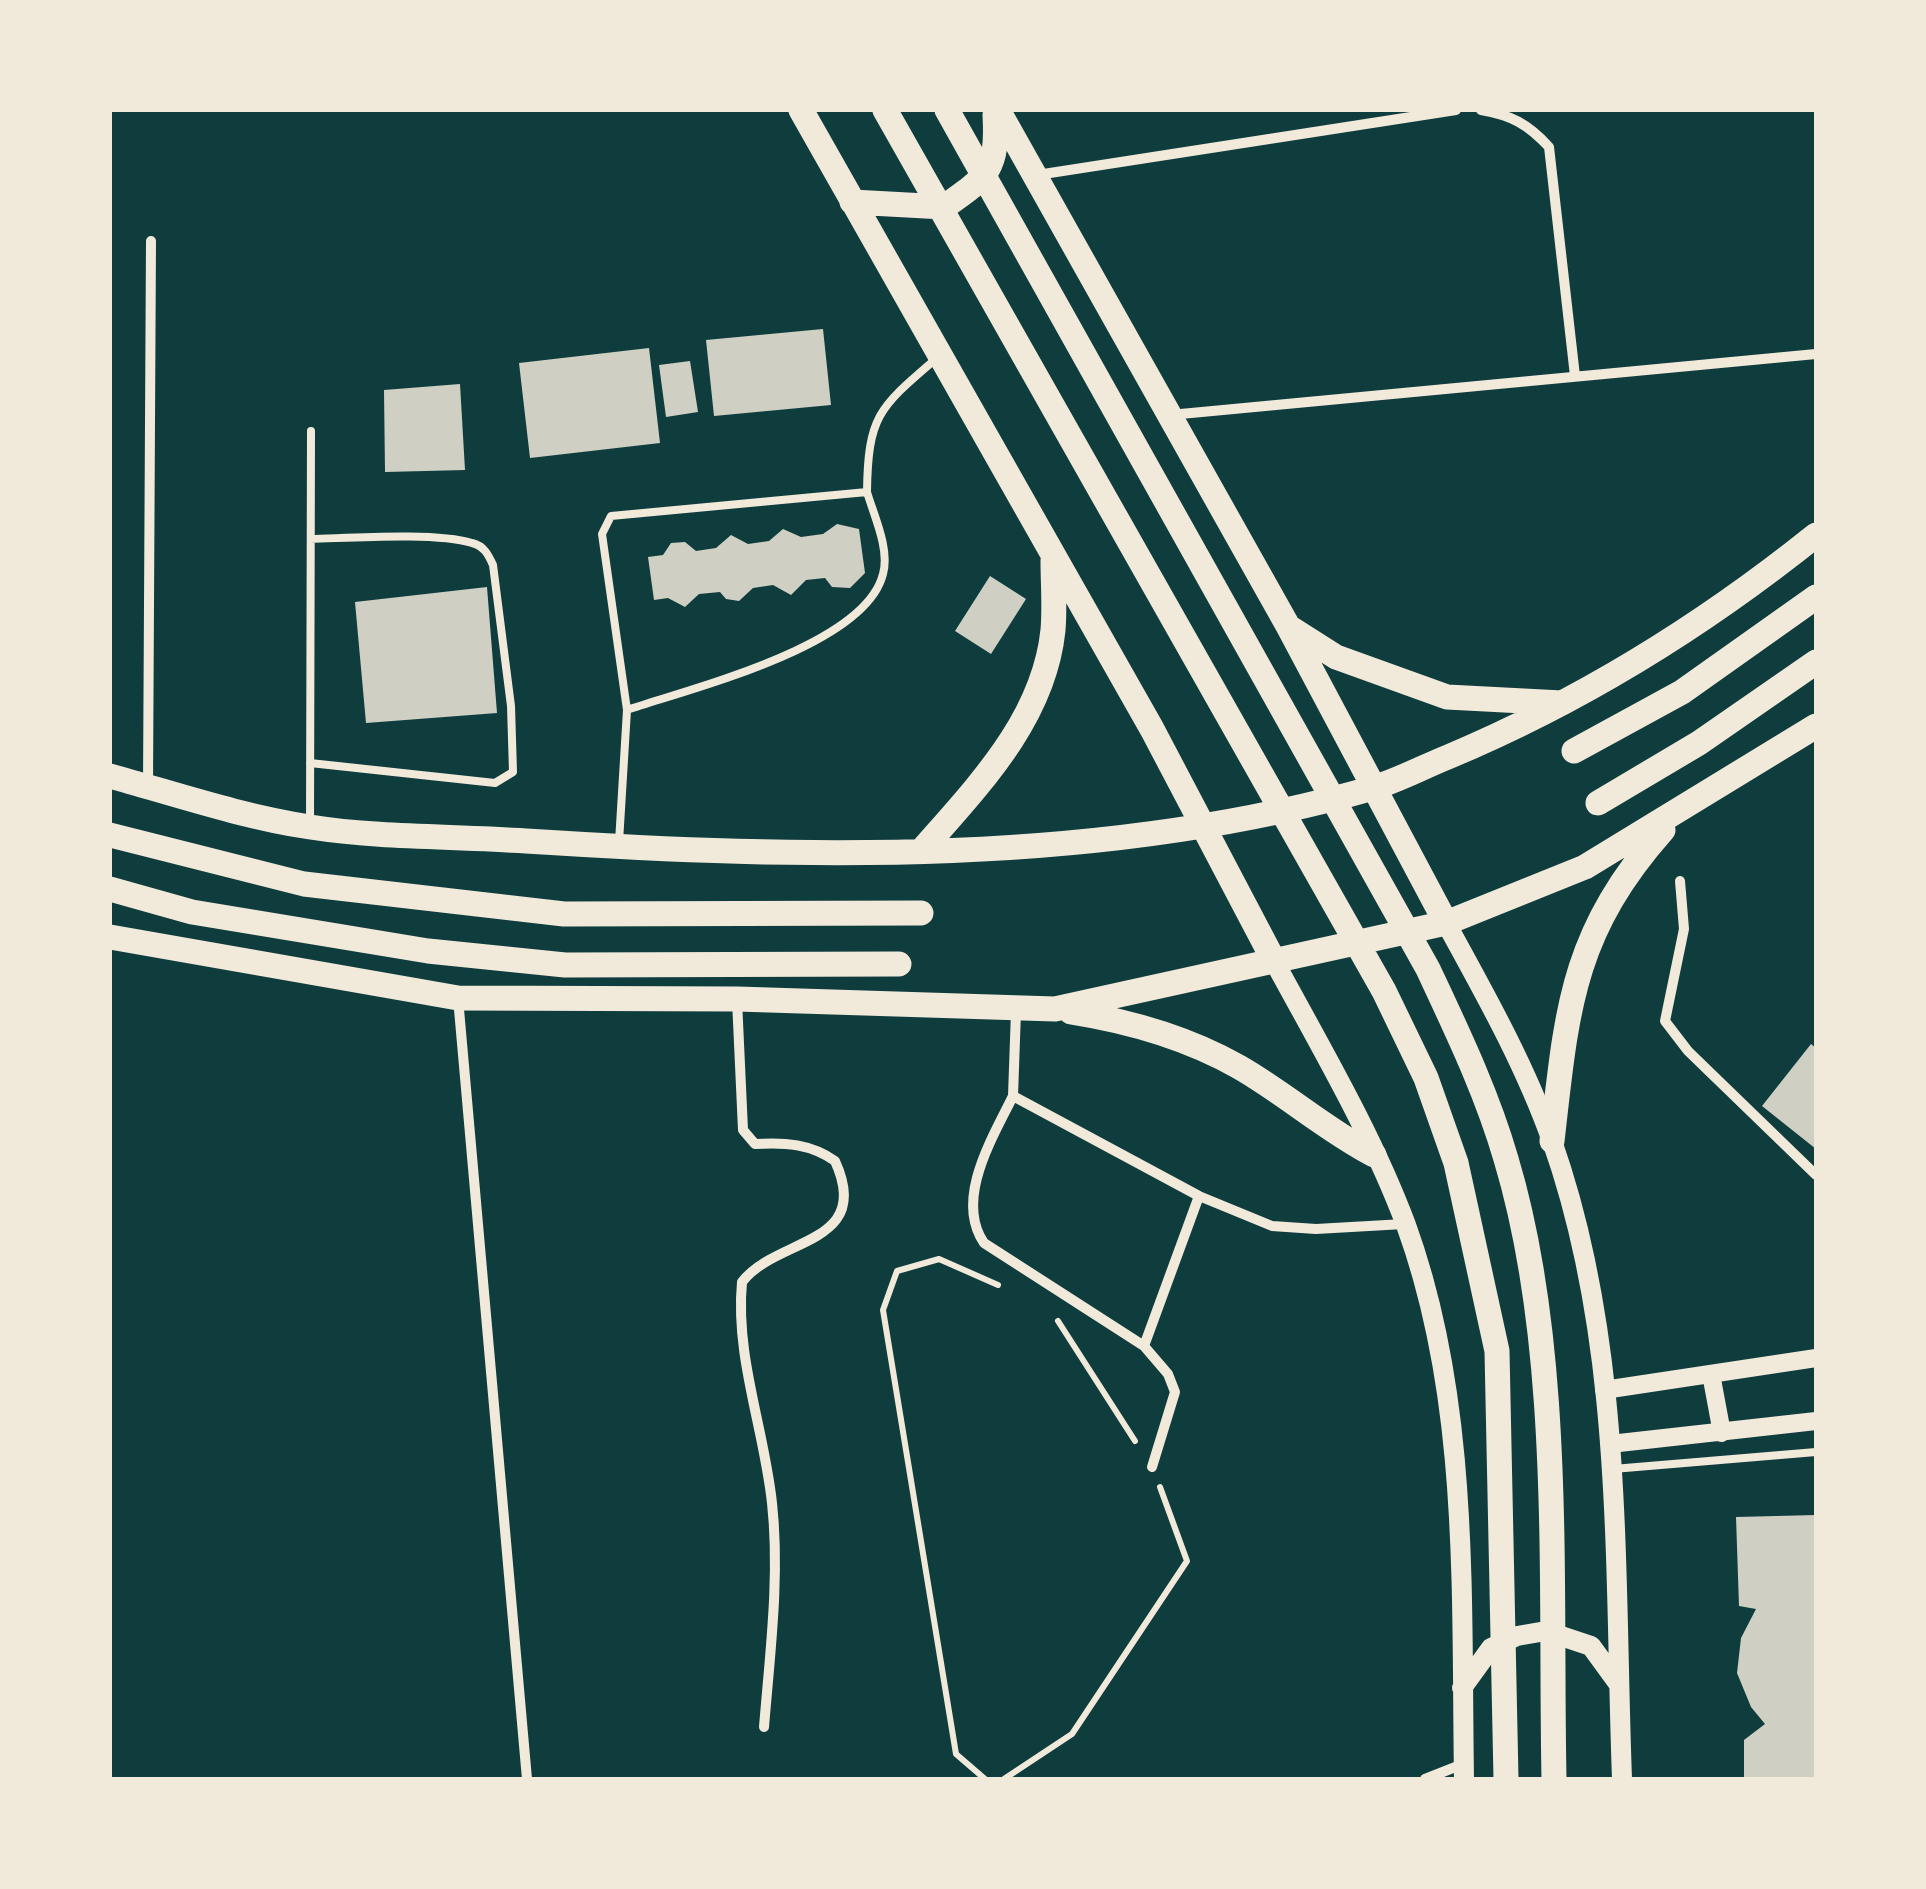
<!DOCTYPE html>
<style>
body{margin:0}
#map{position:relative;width:1926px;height:1889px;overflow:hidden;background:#0f3d3e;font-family:"DejaVu Sans",sans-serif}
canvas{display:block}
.frame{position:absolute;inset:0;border:112px solid #f1e9da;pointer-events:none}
</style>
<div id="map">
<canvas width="1926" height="1889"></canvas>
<div class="frame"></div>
</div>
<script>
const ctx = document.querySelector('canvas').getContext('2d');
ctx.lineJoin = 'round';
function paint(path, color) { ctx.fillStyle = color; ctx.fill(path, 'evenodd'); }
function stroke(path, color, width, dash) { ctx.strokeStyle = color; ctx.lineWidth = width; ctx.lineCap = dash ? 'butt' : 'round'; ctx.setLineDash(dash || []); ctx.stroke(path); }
paint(new Path2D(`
 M823 329 831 405 714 416 706 340Z
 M649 348 660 443 530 458 519 363Z
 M690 361 698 412 666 417 659 365Z
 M460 384 465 470 385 472 384 390Z
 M837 524 859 529 865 573 850 588 832 587 825 578 806 580 791 595 773 585 753 588 739 601 726 599 720 592 699 594 685 607 668 598 654 600 648 557 663 555 671 543 685 542 696 551 716 548 731 535 748 544 769 541 783 529 801 537 823 534Z
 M990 576 1026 599 991 654 955 631Z
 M487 587 497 713 366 723 355 602Z
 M1811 1044 1816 1048V1149L1762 1106Z
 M1816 1515V1779H1744V1740L1765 1724 1751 1707 1737 1673 1741 1638 1756 1609 1739 1606 1736 1517Z`), '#cfcfc3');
stroke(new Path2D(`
 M1058 1321 1135 1441
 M985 1779 956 1754 883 1310 897 1271 939 1259 998 1285
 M1004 1779 1072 1734 1187 1561 1160 1487`), '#f1e9da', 6);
stroke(new Path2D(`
 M627 710C692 688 865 646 883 574 890 549 874 516 867 492
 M310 763 495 783 513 772 511 706 493 565C488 554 484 546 472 543 436 532 351 538 311 539
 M310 822 311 431
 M619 842 627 710 602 534 611 516 867 492C868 414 880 407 938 357
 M1613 1469 1816 1452`), '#f1e9da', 8);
stroke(new Path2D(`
 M1481 110C1511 115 1528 124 1549 147L1575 376
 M1037 175 1456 110
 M1170 415 1816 354
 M148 785 151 241
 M1680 881 1684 929 1665 1021 1688 1051 1816 1175
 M458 998 527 1779
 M737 1000 743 1130 755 1144C785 1142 811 1144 835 1161 874 1246 776 1237 742 1282 735 1357 764 1428 772 1503 780 1576 770 1653 764 1727
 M1016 1011 1013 1096 1199 1196 1272 1226 1316 1229 1404 1224
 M1013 1096C993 1137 954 1199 984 1243L1144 1346 1168 1374 1175 1392 1152 1467
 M1144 1346 1199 1196
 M1425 1779 1463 1764`), '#f1e9da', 10);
stroke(new Path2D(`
 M1711 1374 1722 1433
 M1604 1390 1816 1358
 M1610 1444 1816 1421`), '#f1e9da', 18);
stroke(new Path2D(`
 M1446 923C1485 994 1525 1065 1552 1141 1624 1345 1614 1566 1622 1779
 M1274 961C1320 1046 1372 1134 1406 1225 1470 1401 1461 1595 1464 1779
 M1462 1688 1491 1648 1517 1636 1546 1631 1591 1646 1618 1683`), '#f1e9da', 20);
stroke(new Path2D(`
 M801 110 1152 729 1274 961
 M885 110 1384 991 1426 1078 1456 1163 1497 1351 1506 1779
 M947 110 1428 969C1457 1031 1487 1093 1506 1159 1563 1348 1550 1582 1554 1779
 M998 110 1288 626 1446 923
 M852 202 944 207C988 176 998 170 995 115
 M1292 629 1336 657 1447 697 1562 703
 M1574 751 1682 692 1816 597
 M110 776C175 794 243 817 310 827 380 838 455 836 526 841 804 859 1103 866 1373 788 1399 780 1423 767 1448 757 1579 702 1705 624 1816 535
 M1598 803 1699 743 1816 662
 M110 835 304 884 564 914 921 913
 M922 850C978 786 1044 719 1053 630 1055 607 1053 583 1053 561
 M110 889 192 912 428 951 565 965 899 964
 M110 937 458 998 737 999 1055 1009 1446 923 1585 867 1816 726
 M1071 1012C1128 1021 1188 1038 1239 1067 1286 1094 1326 1130 1374 1155
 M1552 1141C1567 1010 1571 934 1663 830`), '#f1e9da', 25);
</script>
